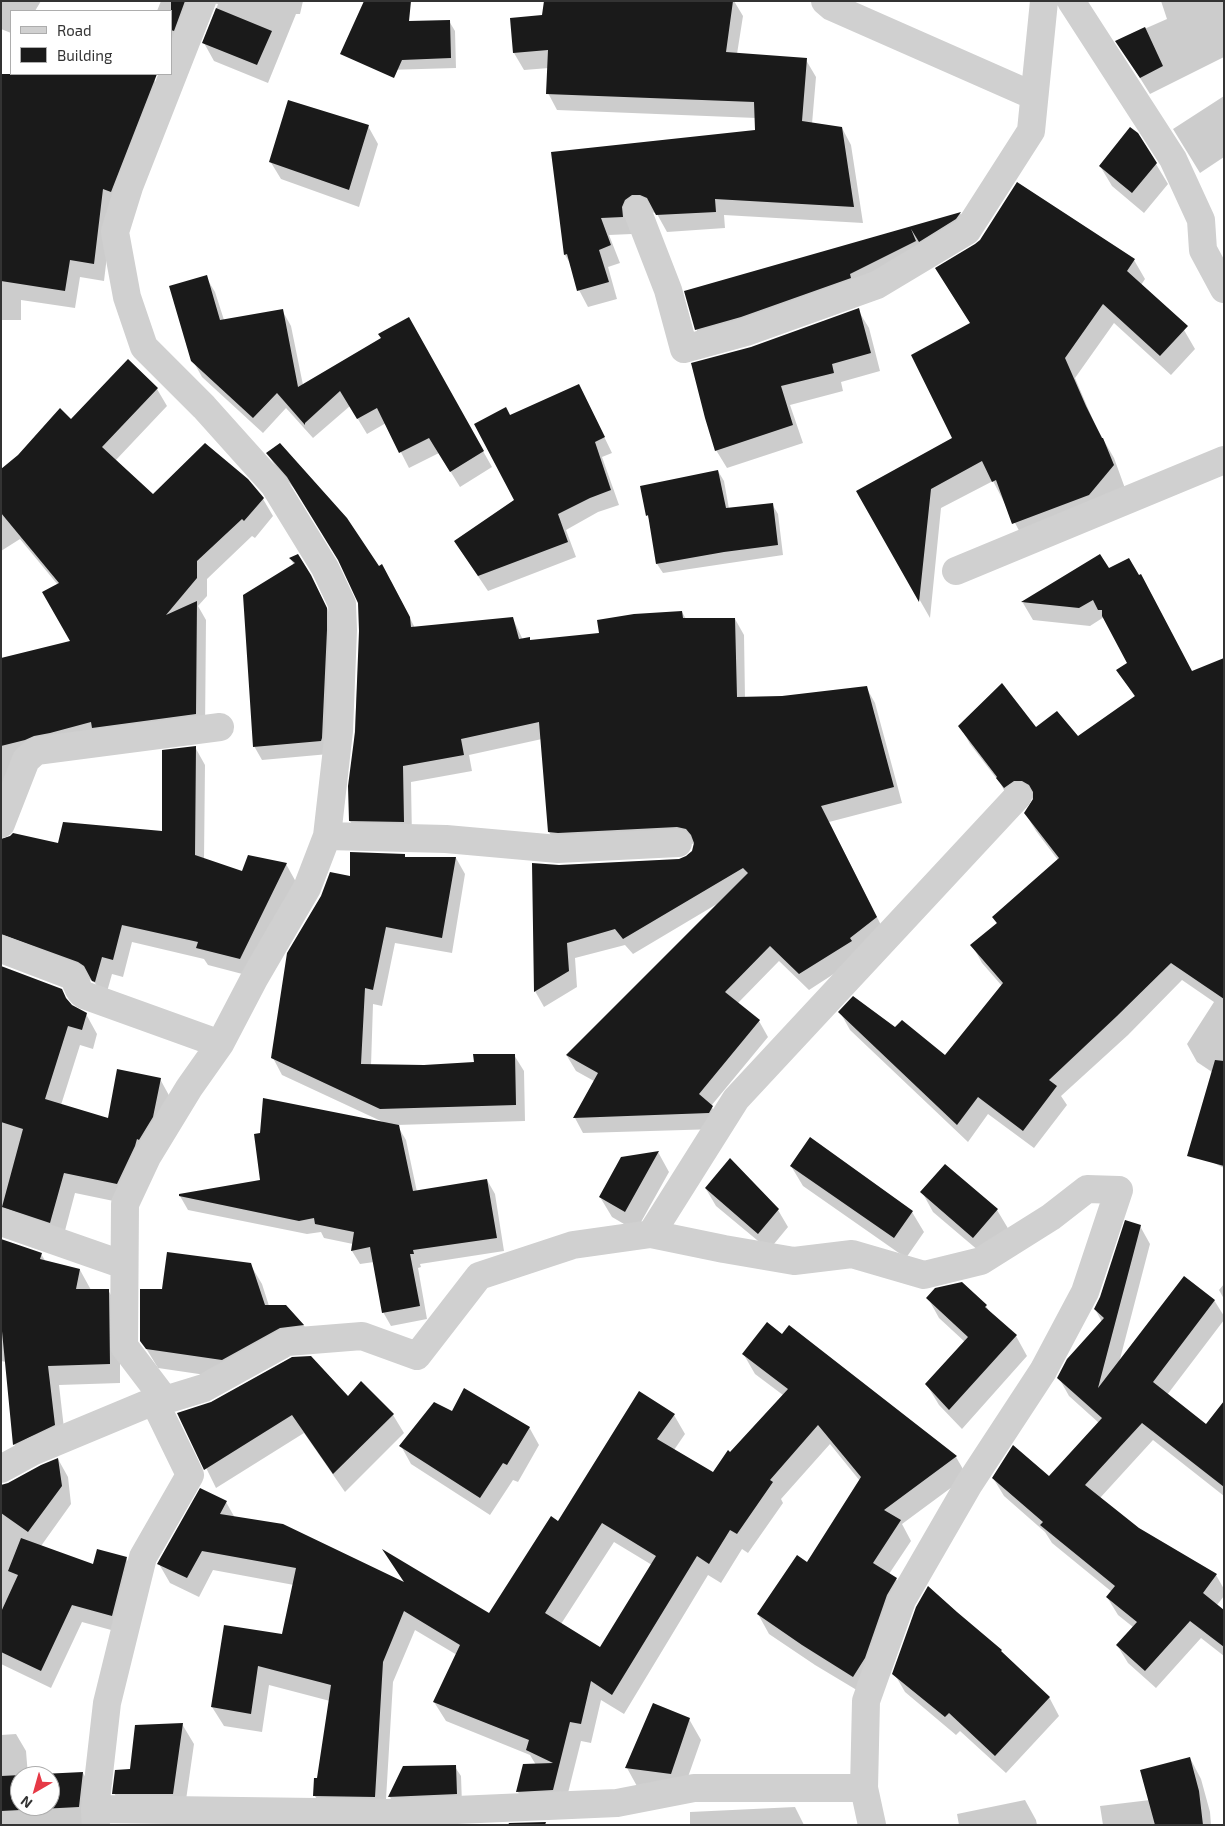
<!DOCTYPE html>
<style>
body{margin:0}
#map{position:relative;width:1225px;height:1826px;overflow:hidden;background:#fff;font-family:"Exo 2",sans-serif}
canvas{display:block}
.frame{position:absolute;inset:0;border:2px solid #333;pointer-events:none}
.legend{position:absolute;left:10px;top:10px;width:162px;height:65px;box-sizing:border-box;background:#fff;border:1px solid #adadad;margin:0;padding:6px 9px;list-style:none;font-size:15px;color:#333}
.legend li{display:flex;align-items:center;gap:10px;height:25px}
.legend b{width:25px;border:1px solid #adadad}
.north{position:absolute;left:10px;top:1766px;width:50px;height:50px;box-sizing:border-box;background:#fff;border:1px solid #adadad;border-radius:50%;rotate:218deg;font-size:14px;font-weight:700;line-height:20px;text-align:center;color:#333}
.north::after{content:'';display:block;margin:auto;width:18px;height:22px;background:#e63946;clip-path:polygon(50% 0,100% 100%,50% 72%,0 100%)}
</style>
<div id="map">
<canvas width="1225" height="1826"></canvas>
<div class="frame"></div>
<ul class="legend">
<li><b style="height:6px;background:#d0d0d0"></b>Road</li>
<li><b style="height:14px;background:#1a1a1a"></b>Building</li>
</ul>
<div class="north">N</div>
</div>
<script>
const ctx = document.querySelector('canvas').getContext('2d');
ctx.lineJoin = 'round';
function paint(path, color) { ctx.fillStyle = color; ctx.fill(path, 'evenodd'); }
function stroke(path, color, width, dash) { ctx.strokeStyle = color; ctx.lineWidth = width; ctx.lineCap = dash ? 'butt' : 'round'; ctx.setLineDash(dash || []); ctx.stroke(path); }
paint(new Path2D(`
 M1 1H41L35 11H11V33L1 29Z
 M161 1H303L300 14H296L268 83 214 61 204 43 218 4 211 3 171 43V11H157Z
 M545 1H734L743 16 737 54 806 60 816 77 812 124 842 128 851 145 863 223 724 215 725 228 667 232 657 214 650 211 632 234 609 235 620 263 608 267 617 299 588 307 579 290 573 268 565 255 552 153 756 131V118L557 110 548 93 549 68 524 70 514 53 512 19 544 16Z
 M1161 1H1224V57L1150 94 1117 41 1167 19Z
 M449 21 455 31 456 68 387 70Z
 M66 74H144L154 79 164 97 113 206 104 281 80 277 75 308 21 300V320H1V89L55 102Z
 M1224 96V157L1200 173 1173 129Z
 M368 126 378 144 359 207 281 179 270 161Z
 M1156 164 1168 184 1144 213 1112 186 1100 166Z
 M960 213 971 232 919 244 926 260 707 348 696 329 686 292Z
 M1134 260 1145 279 1141 285 1177 318 1195 349 1171 375 1114 323 1075 378 1096 427 1114 458 1130 502 1025 542 993 481 941 508 930 618 858 492 954 439 971 324 948 288Z
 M206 277 215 292 224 320 282 310 291 326 303 385 382 339 408 319 492 467 460 487 439 453 409 468 386 423 367 434 350 406 313 438 286 408 263 433 202 377 193 361Z
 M858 310 869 328 880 371 841 382 843 391 790 405 803 443 727 468 716 450 752 348Z
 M579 385 612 453 602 457 619 505 598 512 566 530 576 557 488 591 455 542 516 501 510 416Z
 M157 389 167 406 115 461 153 495 263 499 273 516 255 538 252 536 207 579V596L198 606 206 620 205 732 44 753 1 823V660L72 641 58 585 20 539 1 551V470L71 420Z
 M268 454 391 581 415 628 513 619 523 640 529 639 531 641 600 634 682 612 686 619H735L744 635 745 698 782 697 866 687 875 703 902 803 829 822 885 933 860 957 809 990 779 961 737 1004 759 1021 768 1037 711 1106 721 1123 718 1129 583 1133 575 1118 594 1081 576 1071 567 1056 717 904 633 954 625 945 575 958 577 987 544 1007 535 991 559 866 680 860 688 857 693 850 694 844 687 843 558 848 549 832 542 739 469 755 472 771 411 782 412 838 360 836 350 821 360 631 359 603 341 563 298 493 277 469Z
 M718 471 724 481 729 509 772 504 778 514 783 555 663 573 657 564 650 521 647 515Z
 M297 555 318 590 334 622 329 754 262 760 254 746 294 565 290 558Z
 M1100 555 1224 963V1168L1204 1158 1212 1072 1197 1062 1187 1044 1214 1002 1182 980 1128 1035 1061 1096 1067 1105 1034 1148 988 1114 968 1142 850 1030 840 1012 896 1029 946 1057 1002 986 982 963 972 945 997 924 993 917 1058 860 1036 831 1025 813 1035 799 1008 797 1000 783 970 744 960 726 1036 729 1077 738 1135 697 1118 670 1129 663 1104 617 1090 626 1033 620 1023 603Z
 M195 747 205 765 204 860 243 872 286 864 296 882 250 976 208 965 204 959 132 942 123 977 112 974 105 999 95 983 89 979 1 953V840L59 845 163 832Z
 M404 855 406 859 456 858 465 874 452 953 395 943 382 1006 373 1004 371 1066H424L475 1063 514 1055 524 1071 525 1121 397 1125 406 1140 417 1192 487 1180 495 1194 504 1251 420 1264 421 1267 418 1268 427 1319 391 1326 383 1312 374 1262 360 1264 352 1251 353 1244 324 1238 321 1232 307 1234 188 1210 180 1196 261 1181 383 1122 282 1075 273 1058 352 878Z
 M1 967 86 1014 97 1034 93 1049 80 1045 61 1105 109 1120 160 1079 171 1099 128 1204 75 1193 62 1242 1 1232Z
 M658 1152 669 1172 636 1231 612 1217 600 1197Z
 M730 1160 778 1210 788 1227 769 1250 716 1206 706 1189Z
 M791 1166 912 1212 924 1232 906 1258 803 1186Z
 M922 1192 997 1210 1009 1230 986 1257 933 1212Z
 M1140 1226 1150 1244 1119 1363 1214 1300 1224 1316V1320L1167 1395 1206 1426H1224V1496L1153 1440 1100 1498 1138 1529 1216 1575 1224 1589V1596L1217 1605 1224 1611V1656L1201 1638 1156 1688 1128 1663 1117 1645 1133 1627 1118 1615 1107 1597 1112 1592 1052 1543 1045 1532 1004 1496 993 1478 1049 1477 1099 1423 1069 1396 1059 1378 1102 1322 1095 1309Z
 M1 1240 41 1254 46 1262 80 1270 91 1290H108L120 1310V1383L59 1385 66 1446 26 1464 14 1444 6 1362 1 1361Z
 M250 1264 262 1284 269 1306H286L303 1324 315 1344 233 1379 158 1368 141 1340 163 1291Z
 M1224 1284V1299L1219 1290Z
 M928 1298 986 1306 992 1315 1016 1336 1027 1356 962 1429 939 1405 927 1385 965 1342 939 1318Z
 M789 1327 956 1457 967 1476 902 1524 911 1541 889 1574 896 1579 907 1598 865 1695 815 1665 769 1634 758 1614 808 1564 860 1481 830 1444 781 1499 783 1503 748 1553 742 1549 721 1583 708 1575 624 1714 601 1700 591 1743 581 1741 564 1809 529 1811 518 1792 536 1765 530 1755 446 1721 434 1702 457 1655 415 1630 393 1682 385 1816H326L315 1796 330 1701 269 1685 262 1732 224 1726 212 1707 282 1635 294 1585 213 1570 199 1597 170 1583 159 1564 226 1502 235 1518 405 1584 395 1568 489 1615 559 1522 674 1415 685 1434 674 1450 713 1474 783 1395 755 1374 744 1355 782 1336ZM614 1542 652 1565 600 1649 561 1624Z
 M348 1397 393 1415 404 1433 345 1492 304 1433 216 1488 179 1413Z
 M452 1412 529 1427 539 1445 518 1482 513 1480 490 1515 411 1464 401 1446Z
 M58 1459 68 1477 71 1504 41 1546 94 1566 126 1558 136 1575 122 1633 82 1622 51 1688 1 1664V1485L9 1484Z
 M1001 1651 1004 1656 1049 1697 1059 1716 1006 1773 960 1731 956 1735 905 1692 894 1673Z
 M689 1719 701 1740 682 1794 638 1788 627 1768Z
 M182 1724 194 1744 184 1814 125 1813 114 1793 132 1770Z
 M16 1734 26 1751 28 1776 83 1773 93 1791 89 1825H1V1735ZM20 1776H50V1806H20Z
 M1190 1758 1201 1779 1210 1812 1211 1825H1103L1100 1806 1150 1800Z
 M455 1767 461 1776 462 1804 395 1807 390 1797 404 1768Z
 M1025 1800 1036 1820 1037 1825H959L957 1814Z
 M795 1807 804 1825H690V1812Z`), '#0003');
paint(new Path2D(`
 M171 1H185L174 31 171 30Z
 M364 1H411L409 21 450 20 451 58 402 60 394 78 340 54Z
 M544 1H733L726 52 807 58 802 121 842 127 854 207 715 199 716 212 656 215 647 198 640 195H632L625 200 622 207 623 217 601 218 611 245 599 250 609 282 577 291 567 254 564 255 551 152 755 130 754 102 546 94 548 50 513 53 510 18 542 15Z
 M216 8 272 31 257 65 202 43Z
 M1145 27 1163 66 1140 78 1115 41Z
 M1 74H157L111 192 103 189 94 264 70 260 65 291 1 281Z
 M288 100 369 125 349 190 269 162Z
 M1130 127 1138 133 1157 163 1132 193 1099 166Z
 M1017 182 1135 259 1127 271 1188 326 1160 356 1103 304 1065 358 1086 406 1102 438H1103L1114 465 1089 495 1012 524 996 480 992 482 982 461 931 489 919 602 856 491 952 438 911 355 970 323 935 268 975 244 980 240Z
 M961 212 956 219 919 242 911 229 916 241 850 274 851 278 741 317 695 330 684 291Z
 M207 275 220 320 283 309 298 387 381 338 378 334 409 317 484 451 450 472 429 438 399 453 377 408 357 419 340 391 305 423V425L277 393 253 418 191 361 169 286Z
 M859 308 871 353 832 364 834 373 781 386 793 425 715 451 705 418 691 363 751 347Z
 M128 359 158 388 102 447 153 494 205 443 248 479 264 498 244 521 242 519 197 561V578L166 615 197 601 196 714 92 728 91 722 50 733 34 736 25 740 1 746V658L70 641 42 592 59 583 1 513V469L18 455 60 408 71 419Z
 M579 384 605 437 595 442 611 490 590 498 558 514 568 542 478 576 454 541 514 500 474 424 506 407 510 415Z
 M280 443 347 518 379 566 382 564 410 617 411 627 513 617 519 639 530 637V640L599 633 597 620 634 614 682 611 683 618H735L737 697 782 696 867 686 894 787 821 806 877 917 850 938 852 941 799 974 770 946 725 992 760 1020 699 1094 713 1106 709 1113 573 1118 598 1073 566 1055 748 873 743 868 623 939 615 929 567 943 569 971 534 992 532 863 559 865 679 859 686 856 692 851 694 843 691 835 686 829 677 827 558 833 548 832 539 722 461 739 464 755 403 766 404 822 349 821 348 786 355 732 359 631 358 603 338 560 287 477 266 453Z
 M718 470 726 508 773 503 778 545 724 552 656 564 648 515 646 516 640 486Z
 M298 554 311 575 327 608V630L322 738 321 741 253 747 243 595 295 563 289 558Z
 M1100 554 1109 568 1129 558 1139 575 1141 574 1192 671 1224 658V999L1171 963 1117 1016 1049 1080 1057 1086 1023 1131 978 1097 957 1125 838 1012 853 996 895 1027 902 1020 945 1055 1003 983 970 945 997 923 992 917 1059 858 1024 813 1033 799V792L1029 785 1022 781H1014L1004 788 996 778 997 777 958 726 1002 683 1036 727 1057 711 1078 736 1135 696 1116 670 1127 663 1102 616V610H1098L1093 600 1079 608 1021 602Z
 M196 746 195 855 242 871 248 855 287 863 240 959 196 948 198 942 122 925 113 960 102 957 95 982 92 981 84 966 78 962 1 934V839L10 836 13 833 58 843 63 822 162 831V750Z
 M350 852 405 854V857H456L442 938 386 927 373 990 365 988 361 1064 424 1065 474 1062 473 1054H515L516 1105 380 1109 271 1058 287 953 321 896 330 872 350 876Z
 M1 966 62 989 66 998 72 1005 87 1013 82 1030 68 1026 45 1099 108 1118 117 1069 161 1078 153 1117 139 1140 137 1139 135 1146 117 1184 64 1173 50 1223 2 1207 23 1129 1 1122Z
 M1215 1060 1224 1061V1166L1187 1156Z
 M263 1098 399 1125 413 1191 487 1179 497 1238 413 1250 414 1254H410L420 1306 382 1313 370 1247 351 1251 354 1232 315 1224 314 1218 299 1221 179 1196V1194L260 1180 254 1134 260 1133Z
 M810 1137 913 1211 894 1238 790 1166Z
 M659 1151 625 1212 599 1197 621 1157Z
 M730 1158 779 1209 758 1234 705 1188Z
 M945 1164 998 1209 973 1238 920 1192Z
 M1125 1220 1141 1225 1098 1388 1184 1276 1215 1300 1153 1382 1206 1424 1224 1401V1487L1142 1423 1085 1485 1139 1528 1217 1574 1203 1593 1224 1610V1647L1190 1621 1145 1671 1116 1645 1137 1622 1106 1597 1115 1586 1040 1525 1043 1522 992 1478 1013 1445 1049 1476 1102 1418 1057 1378 1067 1359 1104 1318 1094 1309 1100 1297Z
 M1 1239 42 1253 40 1259 80 1269 76 1289H109L110 1364 48 1366 55 1425 13 1445 1 1321Z
 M167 1252 251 1263 265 1305H286L304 1325 280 1328 222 1360 146 1349 140 1341V1289H162Z
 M962 1282 987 1305 985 1307 1017 1335 949 1410 925 1384 968 1337 926 1298 935 1288Z
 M767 1322 782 1334 789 1325 957 1456 884 1510 901 1520 873 1563 897 1578 887 1595 865 1658 853 1677 802 1645 757 1614 797 1555 807 1562 861 1477 818 1425 770 1480 773 1482 737 1534 730 1530 709 1564 697 1556 612 1695 591 1681 581 1724 570 1722 553 1790 516 1792 523 1764 553 1763 526 1750 529 1740 433 1702 460 1645 404 1611 383 1662 375 1797 313 1796 314 1778H317L331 1685 258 1666 251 1714 211 1707 224 1625 282 1634 296 1568 202 1551 187 1578 157 1564 200 1488 227 1501 220 1514 283 1524 404 1582 382 1549 489 1613 551 1516 558 1521 639 1391 675 1414 657 1439 713 1472 728 1450 730 1452 788 1389 742 1354ZM602 1523 656 1556 600 1647 545 1613Z
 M311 1356 348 1396 361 1381 394 1414 333 1474 292 1415 204 1470 177 1413 211 1402 292 1357Z
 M464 1388 530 1427 507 1465 503 1463 480 1498 399 1446 434 1402 452 1411Z
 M58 1458 62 1486 28 1532 1 1513V1485L8 1483 41 1465Z
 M21 1538 93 1564 97 1549 127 1557 112 1616 72 1605 41 1671 1 1652V1612L18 1575 8 1571Z
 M928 1586 957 1612 1002 1650 1001 1651 1050 1697 995 1756 949 1713 945 1717 892 1674 916 1607Z
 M653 1703 690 1718 671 1774 625 1768Z
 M183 1723 173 1794H112L115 1770 130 1769 135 1725Z
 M1190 1757 1199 1791 1203 1825H1155L1140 1770Z
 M456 1765 457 1794 388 1797 403 1766Z
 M83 1772 79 1807 1 1811V1776ZM20 1776H50V1806H20Z
 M546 1822 545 1825H508L509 1823Z`), '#1a1a1a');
stroke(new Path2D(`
 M825 1 832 7 1034 96
 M1071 1 1173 159 1201 220 1203 250 1224 289
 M637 210 668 290 684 349 746 332 877 285 967 231 1031 131 1044 1
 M956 571 1224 460
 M1 824 26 760 36 751 220 727
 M327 836 446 839 558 849 678 843
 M1 949 72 976C78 982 76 990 84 995L220 1044
 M1 1222 124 1265
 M651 1234 736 1099 1018 796
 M165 1400 124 1346 125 1204 147 1157 189 1088 220 1044 254 979 307 888 327 836 339 731 343 630 342 604 325 568 274 485 204 407 144 347 127 297 115 232 129 187 202 1
 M1 1469 34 1451 154 1401 165 1400 204 1388 287 1342 362 1336 417 1356 479 1276 573 1245 651 1234 724 1249 794 1261 852 1254 924 1275 981 1261 1051 1217 1087 1189 1119 1190 1085 1292 1043 1371 969 1484 902 1600 866 1701 864 1788 872 1825
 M95 1809 388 1813 617 1803 694 1788H864
 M96 1825 95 1809 107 1703 143 1557 190 1475 154 1401`), '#d0d0d0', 28);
</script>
